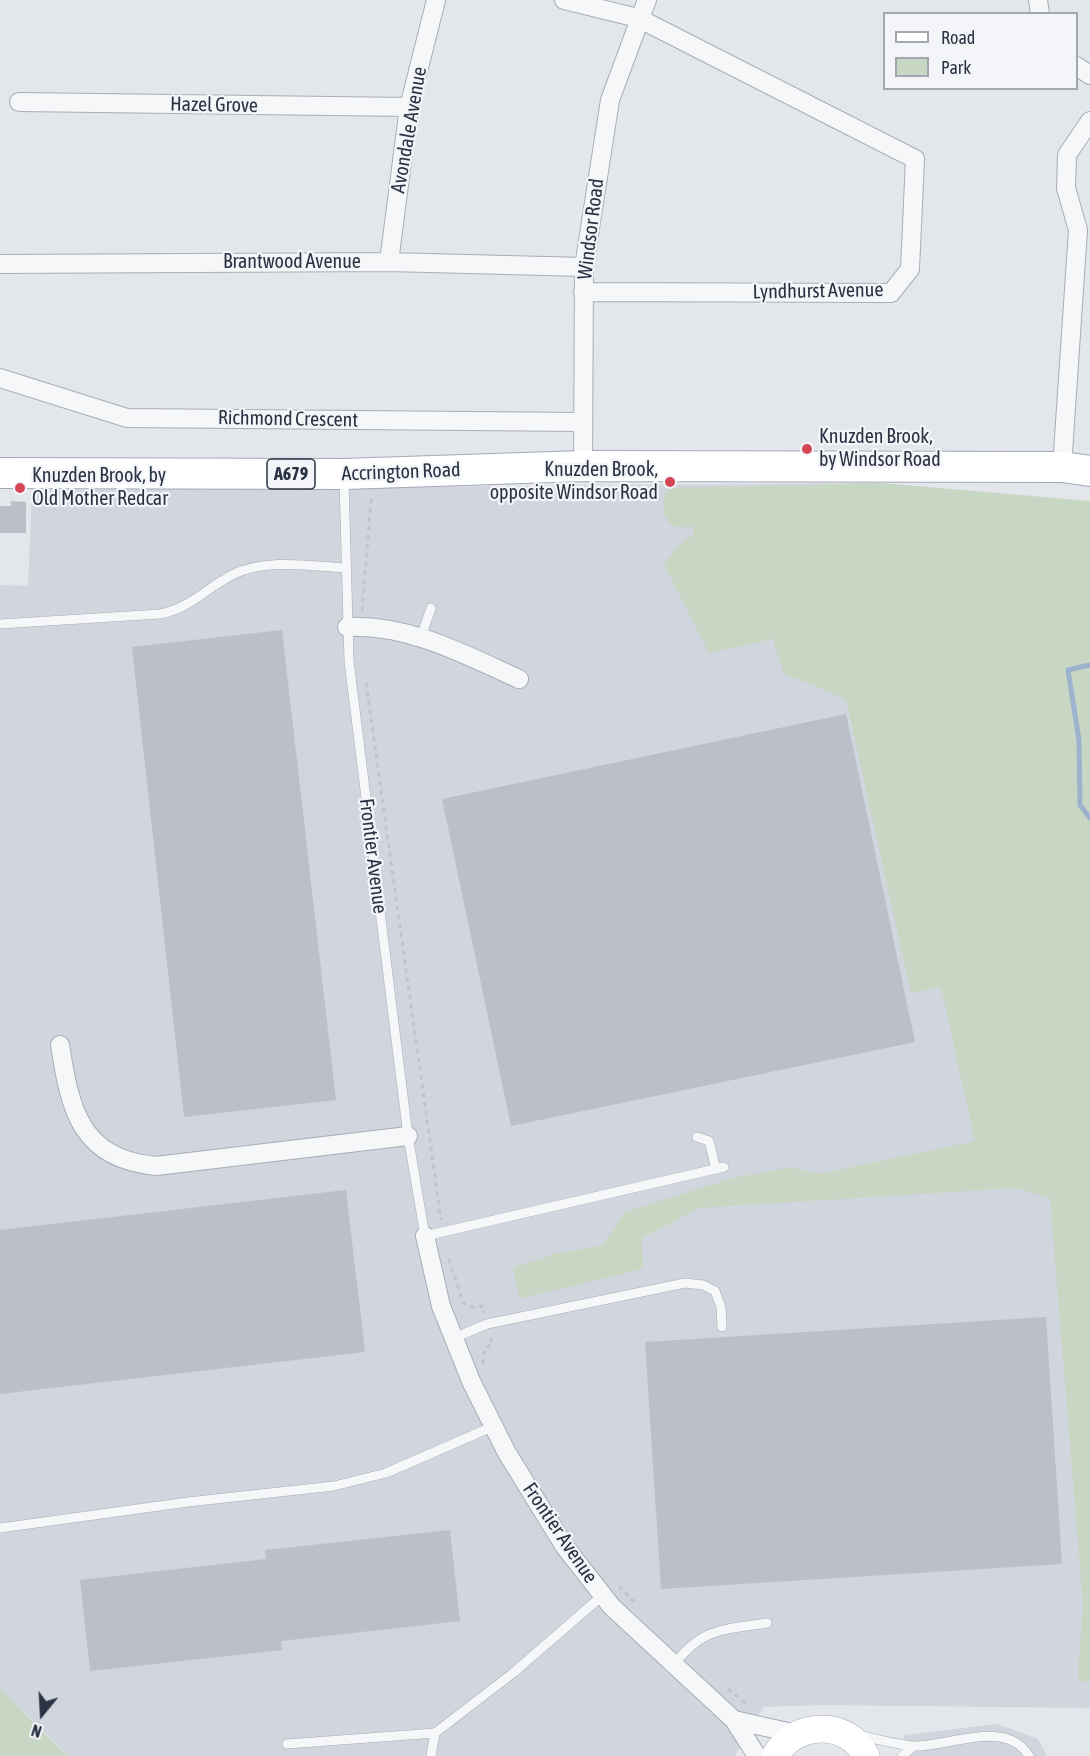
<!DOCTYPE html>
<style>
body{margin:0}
#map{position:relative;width:1090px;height:1756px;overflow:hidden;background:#e3e6eb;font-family:"Asap Condensed",sans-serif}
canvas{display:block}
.legend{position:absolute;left:883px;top:12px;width:195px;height:78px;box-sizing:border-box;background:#f3f5f8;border:2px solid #a3a7b0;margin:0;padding:8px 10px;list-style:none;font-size:18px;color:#2a3344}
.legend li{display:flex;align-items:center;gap:12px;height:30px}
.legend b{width:30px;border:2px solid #a3a7b0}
.north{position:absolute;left:12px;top:1684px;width:60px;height:60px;-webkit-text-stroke:4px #f3f5f8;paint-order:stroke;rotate:198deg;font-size:16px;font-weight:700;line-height:24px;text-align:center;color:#2a3344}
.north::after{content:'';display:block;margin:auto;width:21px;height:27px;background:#2a3344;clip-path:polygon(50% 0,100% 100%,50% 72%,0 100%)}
</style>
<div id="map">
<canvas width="1090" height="1756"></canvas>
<ul class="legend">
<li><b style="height:8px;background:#fff"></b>Road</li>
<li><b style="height:16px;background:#c8d6c4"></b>Park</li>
</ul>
<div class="north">N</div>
</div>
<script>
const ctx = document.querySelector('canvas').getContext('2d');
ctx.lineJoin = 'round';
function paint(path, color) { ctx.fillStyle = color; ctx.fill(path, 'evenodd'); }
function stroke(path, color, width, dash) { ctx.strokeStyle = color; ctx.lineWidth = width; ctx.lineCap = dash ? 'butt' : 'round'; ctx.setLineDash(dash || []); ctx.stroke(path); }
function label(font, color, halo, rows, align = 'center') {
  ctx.font = font + ' "Asap Condensed",sans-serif'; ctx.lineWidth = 4.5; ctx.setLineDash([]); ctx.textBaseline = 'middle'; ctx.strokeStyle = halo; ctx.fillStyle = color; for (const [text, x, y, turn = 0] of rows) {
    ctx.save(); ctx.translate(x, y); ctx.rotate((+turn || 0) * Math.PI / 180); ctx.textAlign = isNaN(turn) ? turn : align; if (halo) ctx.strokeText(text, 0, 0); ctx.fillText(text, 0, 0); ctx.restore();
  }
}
paint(new Path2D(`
 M881 483 1090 1103V1708L821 1705 763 1707 735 1756H68L0 1688V585L28 586 32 490Z
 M997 1724 1038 1739 1047 1756H903L904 1735Z`), '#d1d5dd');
paint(new Path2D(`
 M881 483 1090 501V1683L1081 1681 1078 1676 1083 1605 1050 1198 1015 1188 700 1208 642 1238 643 1269 519 1299 513 1268 557 1253 594 1247 605 1242 625 1212 733 1178 791 1167 819 1174 975 1141 941 987 911 993 846 699 783 673 773 639 709 653 664 565 678 546 694 534 693 526C687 527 679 529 673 525 661 517 661 498 668 488Z
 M0 1688 59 1748 68 1756H0Z`), '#c8d6c4');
stroke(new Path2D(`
 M1090 665 1068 670 1079 740 1080 805 1090 818`), '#9db2cc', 5);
paint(new Path2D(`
 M11 501 26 502V533H0V506H11Z
 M282 630 336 1100 184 1117 132 647Z
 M846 714 915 1042 511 1126 442 799Z
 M346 1190 365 1352 0 1394V1230Z
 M1046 1317 1062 1564 661 1589 645 1342Z
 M450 1530 460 1621 281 1641 282 1650 90 1671 80 1580 266 1559 265 1550Z`), '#babfc9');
const lane = new Path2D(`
 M344 479 349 661 408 1136 425 1236 724 1167
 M0 624 160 614C192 607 205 589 232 575 265 558 311 566 346 568
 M421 637 431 608
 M697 1137 709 1141 716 1169
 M454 1338 487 1324 685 1283 703 1285 715 1291 721 1307 722 1327
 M0 1528 188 1502 334 1486 386 1473 494 1426
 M673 1666C702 1627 723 1630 767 1623
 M858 1735C875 1739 894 1744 912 1746 946 1748 1006 1717 1029 1756
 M287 1744 435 1733 513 1673 603 1595
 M431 1756 435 1733
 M902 1756 914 1746`);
const street = new Path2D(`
 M564 0 638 18 915 159 910 269 891 293 583 292
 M1038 0 1040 14
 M1076 66 1090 75
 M19 102 409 107
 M389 262 409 107 436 0
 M0 264 389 262 584 267
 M0 378 127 418 582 422
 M583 466 584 267 610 100 647 0
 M1062 467 1078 230 1066 188 1067 155 1090 121
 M347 627C408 624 464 654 519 679
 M60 1045C70 1109 80 1159 156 1166L408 1136
 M425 1236 441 1306 471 1381 507 1453 565 1547 612 1607 734 1720 757 1756
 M734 1720 797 1734`);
const secondary = new Path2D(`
 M775 1756C794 1721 848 1719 866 1756`);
const primary = new Path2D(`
 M0 473 344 474 583 466 1062 467 1090 471`);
stroke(lane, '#a8adb6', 10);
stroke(street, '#a8adb6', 20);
stroke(secondary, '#a8adb6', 28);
stroke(primary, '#a2aab8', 32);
stroke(new Path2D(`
 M362 611 371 501 374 496
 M366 683 441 1220
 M449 1259 463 1303 473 1307 483 1306 484 1313
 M483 1364 485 1348 493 1344 490 1337
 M619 1586 637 1605
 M728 1689 748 1705`), '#c1c4ca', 3, [4.5, 4.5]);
stroke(lane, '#f6f7f9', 9);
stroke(street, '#f6f7f9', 18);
stroke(secondary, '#fff', 27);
stroke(primary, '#fff', 30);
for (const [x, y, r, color] of [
 [807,449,6,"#d44556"],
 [670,482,6,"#d44556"],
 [20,488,6,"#d44556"]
]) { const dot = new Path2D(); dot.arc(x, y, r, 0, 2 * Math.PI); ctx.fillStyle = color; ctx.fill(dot); stroke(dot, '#f3f5f8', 2); }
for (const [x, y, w] of [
 [291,474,48]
]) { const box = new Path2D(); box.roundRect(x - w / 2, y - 15, w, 30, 4.5); ctx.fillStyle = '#f3f5f8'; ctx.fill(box); stroke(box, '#2a3344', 1.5); }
label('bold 18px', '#2a3344', null, [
 ["A679",291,474]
]);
label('20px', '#2a3344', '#f3f5f8', [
 ["Hazel Grove",214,105,1],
 ["Avondale Avenue",409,130,-80],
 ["Windsor Road",591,229,-83],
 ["Brantwood Avenue",292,262],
 ["Lyndhurst Avenue",818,291,-1],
 ["Richmond Crescent",288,419,1],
 ["Accrington Road",401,472,-2],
 ["Frontier Avenue",373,856,83],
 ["Frontier Avenue",560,1533,56]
]);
label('20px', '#2a3344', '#f3f5f8', [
 ["Knuzden Brook,",819,437],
 ["by Windsor Road",819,460],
 ["Knuzden Brook,",658,470,"right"],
 ["opposite Windsor Road",658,493,"right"],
 ["Knuzden Brook, by",32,476],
 ["Old Mother Redcar",32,499]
], 'left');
</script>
